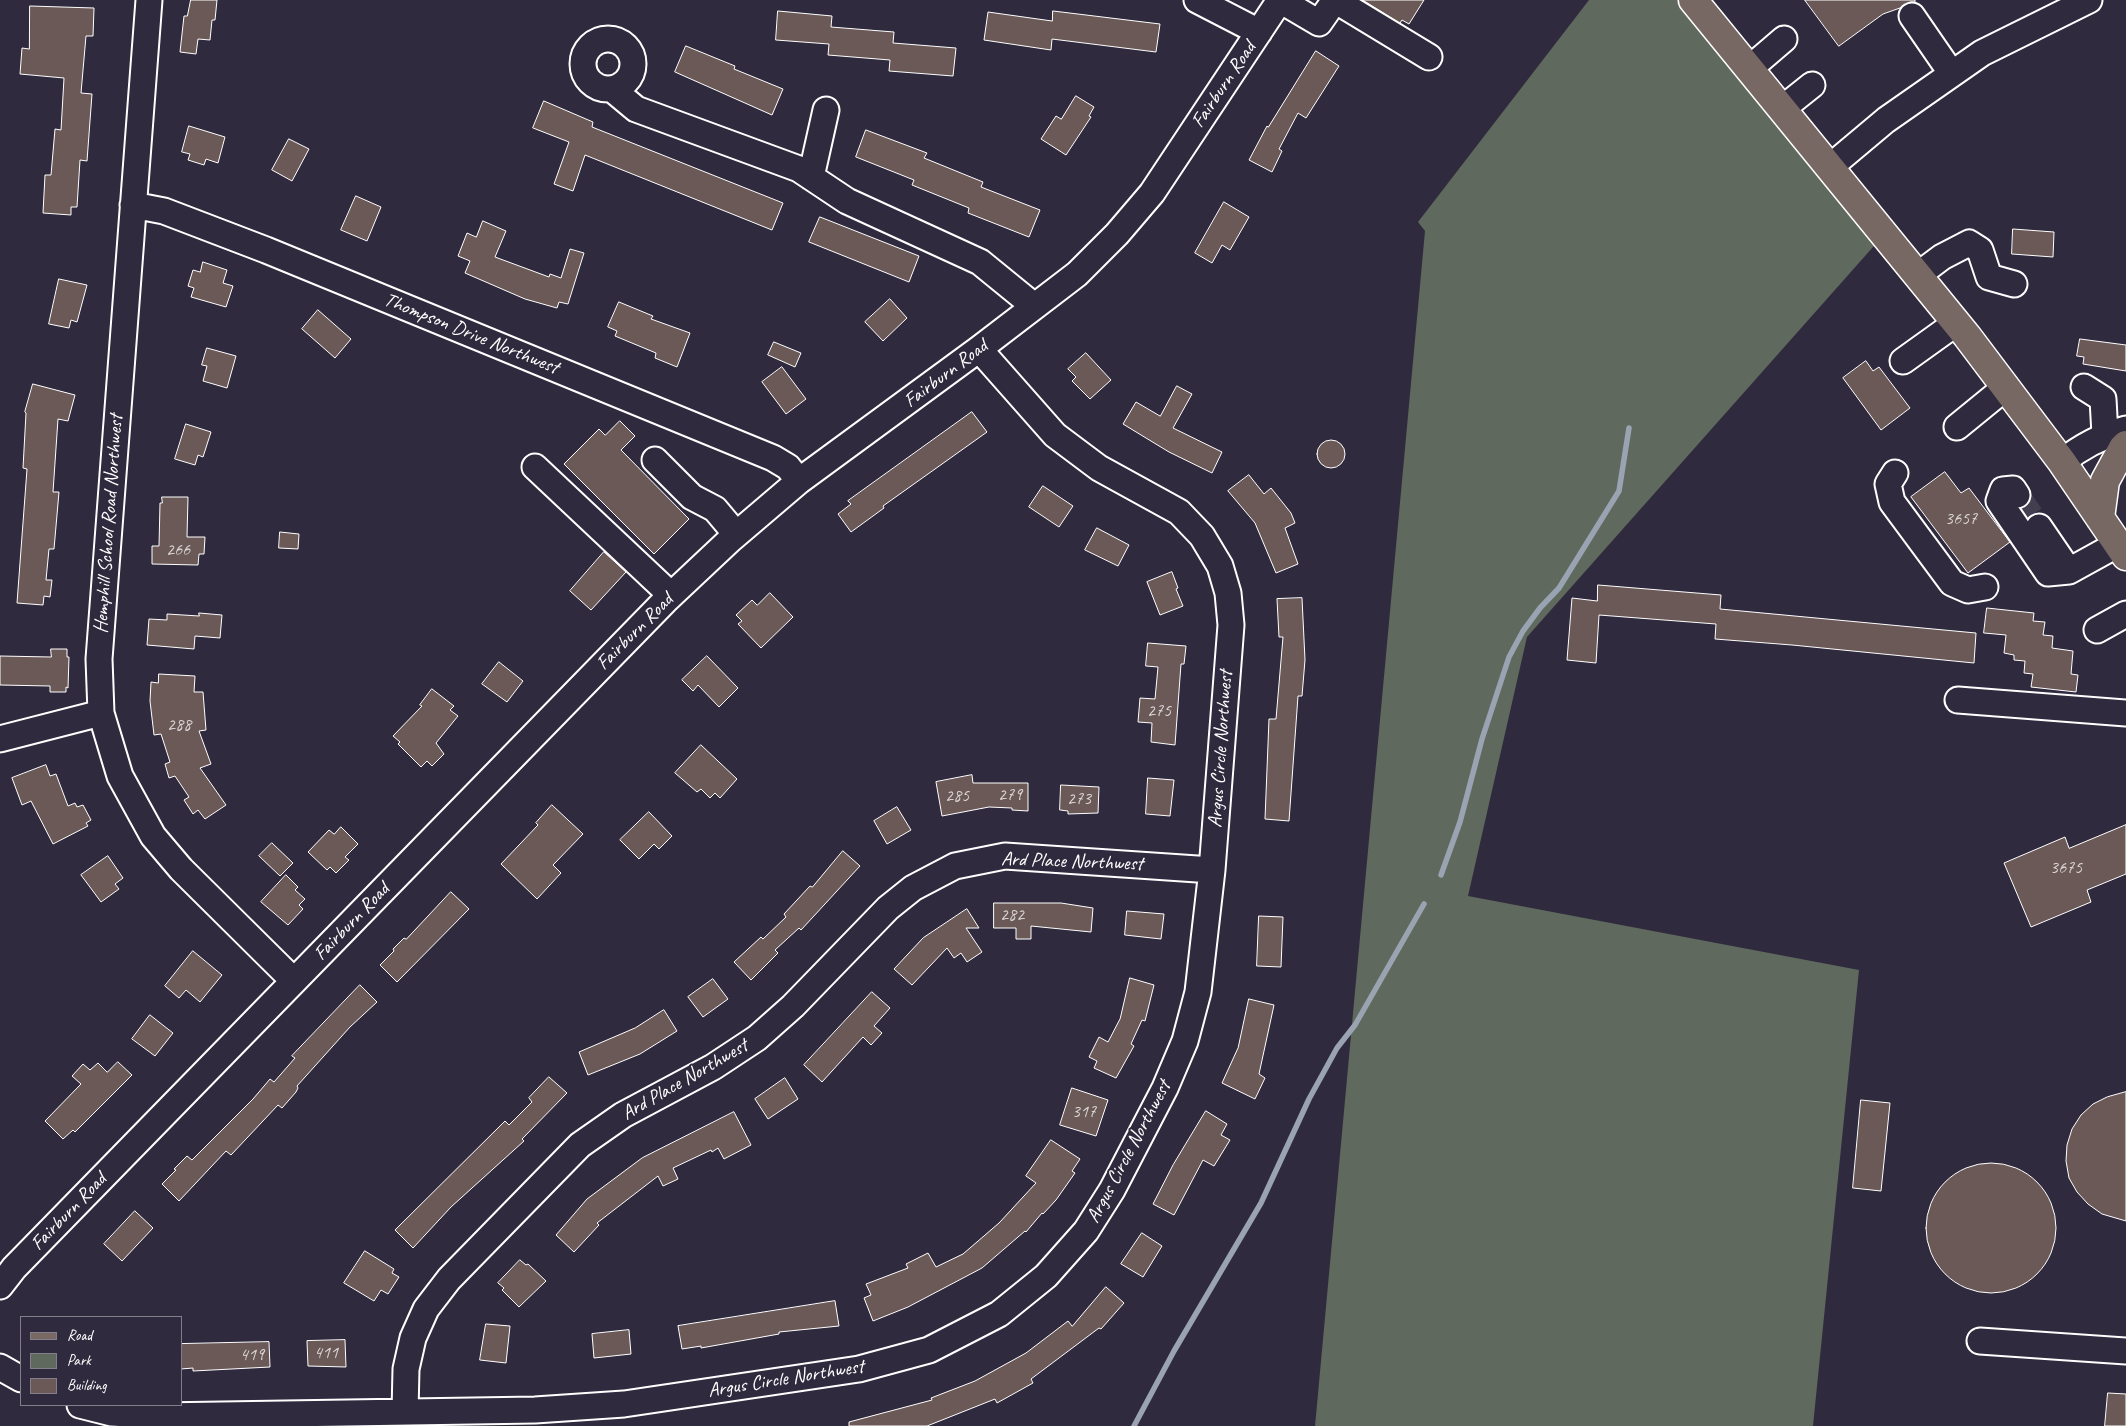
<!DOCTYPE html>
<style>
body{margin:0}
#map{position:relative;width:2126px;height:1426px;overflow:hidden;background:#2f2a3d;font-family:Caveat,sans-serif}
canvas{display:block}
.legend{position:absolute;left:20px;top:1316px;width:162px;height:90px;box-sizing:border-box;background:#2f2a3d;border:1px solid #827f8b;margin:0;padding:6px 9px;list-style:none;font-size:15px;color:#fff}
.legend li{display:flex;align-items:center;gap:10px;height:25px}
.legend b{width:25px;border:1px solid #827f8b}
</style>
<div id="map">
<canvas width="2126" height="1426"></canvas>
<ul class="legend">
<li><b style="height:6px;background:#776864"></b>Road</li>
<li><b style="height:14px;background:#5f695d"></b>Park</li>
<li><b style="height:14px;background:#6b5958"></b>Building</li>
</ul>
</div>
<script>
const ctx = document.querySelector('canvas').getContext('2d');
ctx.lineJoin = 'round';
function paint(path, color) { ctx.fillStyle = color; ctx.fill(path, 'evenodd'); }
function stroke(path, color, width, dash) { ctx.strokeStyle = color; ctx.lineWidth = width; ctx.lineCap = dash ? 'butt' : 'round'; ctx.setLineDash(dash || []); ctx.stroke(path); }
function label(font, color, halo, rows, align = 'center') {
  ctx.font = font + ' Caveat,sans-serif'; ctx.lineWidth = 4; ctx.setLineDash([]); ctx.textBaseline = 'middle'; ctx.strokeStyle = halo; ctx.fillStyle = color; for (const [text, x, y, turn = 0] of rows) {
    ctx.save(); ctx.translate(x, y); ctx.rotate((+turn || 0) * Math.PI / 180); ctx.textAlign = isNaN(turn) ? turn : align; if (halo) ctx.strokeText(text, 0, 0); ctx.fillText(text, 0, 0); ctx.restore();
  }
}
paint(new Path2D(`
 M1589 0H1711L1889 229 1527 637 1468 896 1859 970 1813 1426H1315L1425 231 1418 222Z`), '#5f695d');
stroke(new Path2D(`
 M1441 875 1460 822 1482 739 1509 657 1523 631 1540 608 1559 588 1619 491 1629 428
 M1134 1426 1174 1351 1261 1203 1309 1099 1337 1048 1355 1025 1424 904`), '#99a3b2', 5.5);
const building = new Path2D(`
 M191 0H217L215 20H212L210 40 198 39 196 54 180 52 184 16H187Z
 M1363 0H1424L1409 24 1402 20 1400 23Z
 M1805 0H1915V2H1910L1900 8 1883 14 1839 46Z
 M30 6 94 8 93 36H86L81 93 92 94 87 161 80 160 77 207H71V215L43 213 45 175H51L55 129 61 130 64 78 20 74 22 48 29 49Z
 M778 11 832 16 831 27 894 32 893 43 956 48 953 76 889 71 890 60 828 55 829 44 776 40Z
 M1053 11 1160 24 1156 52 1052 39 1051 50 984 40 988 12 1052 21Z
 M686 46 735 66 734 69 783 89 772 115 675 72Z
 M1316 51 1339 66 1306 118 1298 113 1279 149 1282 151 1272 172 1249 160 1267 126 1268 127Z
 M1076 96 1094 107 1089 116 1091 117 1066 155 1041 139 1056 116 1061 119Z
 M544 101 593 122 592 127 783 203 772 230 585 155 573 191 554 184 569 142 533 128Z
 M189 126 225 137 218 163 206 159 204 165 188 160 190 154 182 152Z
 M866 130 927 153 924 158 983 182 981 187 1040 210 1029 237 968 213 969 208 912 185 914 180 856 157Z
 M289 139 309 149 292 181 272 170Z
 M356 196 381 207 367 241 341 230Z
 M1224 202 1249 217 1230 250 1222 245 1212 263 1195 253Z
 M820 217 919 256 909 282 809 242Z
 M483 221 506 231 495 257 549 277 550 274 561 278 570 249 584 253 568 304 559 302 557 308 525 299 465 273 470 261 458 256 467 233 476 237Z
 M2013 229 2054 232 2053 257 2012 254Z
 M203 262 227 270 223 283 233 286 226 307 191 297 194 288 188 286 193 270 200 272Z
 M59 279 87 285 77 322 71 320 69 328 49 324Z
 M890 299 907 318 883 341 865 322Z
 M619 302 653 316 651 319 690 333 677 367 655 358 656 353 615 336 617 331 608 327Z
 M318 310 351 339 335 358 302 329Z
 M2080 339 2126 345V371L2083 364 2084 357 2077 356Z
 M774 342 801 353 795 367 768 355Z
 M207 348 236 356 227 388 203 381 207 366 202 365Z
 M1086 353 1111 380 1090 399 1072 381 1076 377 1068 369Z
 M1866 361 1873 371 1879 367 1910 408 1881 430 1843 378Z
 M782 367 806 399 786 414 762 382Z
 M33 384 75 395 68 421 58 419 53 492H59L54 549H49L46 580H52L50 597 44 596 43 605 17 603 27 469 23 468 26 413 25 412Z
 M1177 386 1192 394 1173 428 1222 452 1212 473 1169 452 1123 424 1136 402 1160 416Z
 M972 412 987 432 883 506 884 508 851 532 838 514 851 504 848 501Z
 M620 421 635 436 621 450 689 519 654 554 564 464 599 429 605 435Z
 M186 424 211 432 203 457 198 455 195 465 175 459Z
 M1317 454a14 14 0 1 1 28 0a14 14 0 1 1-28 0Z
 M1945 472 1961 493 1969 488 2010 542 1968 573 1911 497Z
 M1249 475 1264 494 1271 488 1291 513 1295 523 1285 528 1298 564 1276 573 1255 523 1228 491Z
 M1043 486 1073 506 1059 527 1029 507Z
 M162 497H188L187 537H205L204 554H199L198 565 152 564V546H159L160 503H162Z
 M1097 528 1129 545 1118 566 1085 550Z
 M280 532 299 534 298 549 279 548Z
 M604 552 626 572 591 610 570 591Z
 M1172 572 1178 588 1176 589 1183 606 1160 615 1147 582Z
 M1598 585 1721 595 1720 609 1976 633 1974 663 1792 645 1715 639 1716 624 1599 615 1596 663 1567 660 1572 598 1597 601Z
 M770 593 793 617 761 648 738 624 742 621 736 615 752 600 757 605Z
 M1302 598 1305 660 1302 696H1298L1289 821 1265 819 1269 719H1276L1283 637H1279L1277 599Z
 M1987 608 2034 613 2033 621 2045 622 2043 635 2053 636 2052 648 2073 651 2071 674 2078 675 2076 692 2031 687 2033 674 2024 673 2025 661 2014 660V655L2004 653 2006 635 1984 633Z
 M199 613 222 615 220 638 195 636 194 649 147 645 149 619 167 620V614L199 616Z
 M1148 643 1186 646 1184 664H1181L1175 745 1151 742 1152 723 1138 722 1140 698 1155 699 1158 667 1146 666Z
 M51 649H67V657H69L68 688 66 687V692H50V686L0 685V656L51 657Z
 M707 656 738 688 719 707 698 685 693 691 682 680Z
 M499 662 523 681 507 702 482 684Z
 M159 674 195 676 194 692H203L206 730 199 731 211 764 200 768 226 805 205 819 198 810 193 814 184 800 189 797 175 776 169 778 165 764 170 762 161 734 154 735 150 701 151 682 158 683Z
 M432 689 454 706 450 710 458 716 436 743 444 754 432 766 427 761 421 767 398 744 400 742 393 736 422 706 420 705Z
 M701 745 737 779 720 798 715 793 710 798 701 789 697 792 675 773Z
 M46 765 50 776 56 774 68 806 75 803 77 807 83 805 91 820 86 823 88 826 53 844 31 801 22 805 12 778Z
 M972 775 973 783H1028V811L1012 810V808L989 807 942 816 936 782Z
 M1148 778 1174 780 1170 816 1146 814Z
 M1061 785 1099 787 1098 813 1068 814V811L1060 810Z
 M552 805 583 834 553 865 561 873 537 899 501 864 538 825 536 823Z
 M897 807 911 830 887 844 874 821Z
 M649 812 672 836 659 849 654 844 639 859 620 840Z
 M2126 825V874L2087 890 2091 902 2031 927 2004 863 2065 837 2069 848Z
 M341 827 358 844 345 857 349 860 336 873 330 867 327 870 308 852 329 830 334 834Z
 M272 843 293 863 280 876 259 856Z
 M843 851 860 866 801 930 799 928 775 950 778 953 751 980 734 962 761 937 763 939 786 917 784 914 810 886 812 887Z
 M108 856 123 878 115 884 119 889 101 902 81 875Z
 M286 875 298 887 295 890 305 899 299 905 303 909 288 925 261 902Z
 M451 892 469 909 397 982 380 965 394 951 393 949 404 938 406 939Z
 M994 903H1061L1093 908 1091 932 1031 926V939H1016V928H994Z
 M967 909 979 928H966L982 952 967 962 961 953 954 958 947 948 912 985 894 969 923 938Z
 M1127 911 1164 914 1161 939 1125 935Z
 M1259 916 1283 917 1281 967 1257 966Z
 M193 951 222 975 200 1002 186 990 179 998 165 986Z
 M1130 978 1154 985 1145 1021 1142 1020 1131 1044 1134 1046 1116 1078 1094 1068 1097 1061 1089 1057 1099 1037 1108 1042 1120 1019Z
 M713 979 728 999 703 1017 688 997Z
 M360 985 377 1002 350 1027 297 1086 298 1088 296 1092 282 1108 278 1105 231 1155 226 1151 179 1201 162 1184 176 1170 174 1169 187 1156 192 1160 253 1099 270 1079 274 1082 295 1058 292 1056Z
 M872 992 890 1008 874 1026 882 1033 871 1045 863 1037 822 1082 804 1065Z
 M1249 999 1274 1005 1259 1074 1265 1078 1255 1099 1222 1083 1238 1048Z
 M664 1010 677 1031 640 1054 588 1075 579 1052 635 1028Z
 M150 1015 173 1033 155 1056 132 1039Z
 M118 1062 132 1075 75 1132 73 1130 63 1139 45 1121 81 1084 72 1076 83 1064 90 1070 98 1063 107 1072Z
 M549 1077 567 1093 522 1139 524 1141 451 1207 413 1248 395 1230 505 1121 509 1125 532 1102 529 1098Z
 M785 1078 798 1099 768 1119 755 1099Z
 M1072 1088 1108 1100 1096 1136 1060 1125Z
 M2126 1092V1221L2102 1214 2088 1204 2077 1192 2069 1178 2066 1161 2067 1145 2072 1129 2081 1115 2093 1104 2107 1097Z
 M1861 1100 1890 1103 1881 1191 1853 1188Z
 M1206 1111 1227 1124 1221 1135 1230 1140 1214 1166 1203 1160 1174 1215 1153 1204 1173 1165Z
 M734 1112 751 1145 724 1159 718 1148 712 1152 711 1150 673 1168 678 1179 663 1186 658 1176 597 1223 599 1225 574 1252 556 1235 587 1199 642 1158Z
 M1051 1140 1080 1159 1072 1171 1075 1173 1056 1200 1043 1214 1042 1213 1026 1232 1025 1231 982 1268 908 1307 873 1321 864 1298 871 1295 866 1284 908 1268 906 1264 928 1253 936 1267 963 1254 999 1223 1036 1183 1026 1176Z
 M1926 1228a65 65 0 1 1 130 0a65 65 0 1 1-130 0Z
 M135 1211 153 1228 122 1261 104 1244Z
 M1142 1233 1162 1246 1143 1277 1121 1264Z
 M365 1251 394 1269 392 1273 399 1277 388 1294 381 1290 374 1301 344 1283Z
 M520 1260 526 1265 528 1264 546 1281 519 1307 502 1290 504 1288 498 1283Z
 M1106 1287 1124 1303 1101 1329 1099 1328 1031 1379 1033 1383 997 1403 995 1399 927 1426H849V1422L932 1400 931 1398 975 1381 1026 1353 1068 1321 1072 1326Z
 M835 1301 839 1326 779 1332V1334L701 1348V1346L682 1349 678 1326Z
 M486 1324 510 1326 506 1363 480 1360Z
 M629 1330 631 1354 594 1358 592 1334Z
 M345 1340 346 1367 308 1366 307 1341Z
 M269 1342 270 1367 193 1371V1368L181 1369V1344Z
 M2108 1393 2126 1394V1426H2105Z`);
paint(building, '#6b5958');
stroke(building, '#fff', 1);
stroke(new Path2D(`
 M2017 495 2039 527`), '#443f50', 25, [25, 12]);
const minor = new Path2D(`
 M149 0 99 659 101 713 120 776 153 836 181 869 294 981
 M1197 0 1259 32
 M1280 0 1319 23 1335 0
 M1335 0 1429 57
 M1912 16 1952 74
 M583 64a25 25 0 1 1 50 0a25 25 0 1 1-50 0Z
 M1749 69 1784 39
 M612 89 636 109 799 169 847 201 980 262 1034 306
 M1782 109 1812 85
 M1830 167 1886 120 1982 53 2089 0
 M811 177 826 110
 M133 205 164 211 266 250 773 458 788 467 799 481
 M1918 275 1942 257 1969 243 1980 250 1989 277 2014 284
 M1903 361 1956 323
 M2084 387 2103 399 2105 435
 M1957 427 2006 387
 M655 460 692 497 715 509 736 534
 M2062 462C2082 446 2101 436 2126 429
 M535 467 671 595
 M1895 473 1888 484 1892 502 1952 583 1968 590 1985 587
 M2017 495 2013 489 2003 490 1999 501 2048 573 2069 571 2118 544
 M2039 527 2069 571
 M2097 630 2126 614
 M1958 700 2126 713
 M0 739 101 713
 M0 1286 14 1268 665 601 731 539 799 481 979 349 1077 274 1117 234 1152 193 1280 0
 M1980 1341 2126 1351
 M0 1367 21 1379
 M80 1405 112 1413 159 1416 535 1410 624 1404 859 1369 929 1350 999 1314 1046 1276 1086 1231 1112 1190 1165 1088 1185 1041 1198 992 1212 870 1231 625 1228 593 1220 566 1202 536 1179 512 1099 468 1055 435 979 349
 M405 1412 406 1369 413 1338 426 1309 449 1279 580 1145 623 1115 713 1067 757 1038 793 1006 888 908 913 888 955 866 1005 856 1212 870`);
const major = new Path2D(`
 M1693 0 1967 336 2062 462 2126 556
 M2100 518 2105 481 2123 448 2126 445`);
stroke(minor, '#fff', 29);
stroke(major, '#fff', 31);
stroke(minor, '#2f2a3d', 25);
stroke(major, '#776864', 28);
label('18px', '#dad6d5', null, [
 ["3657",1961,519],
 ["266",178,550],
 ["275",1159,711],
 ["288",179,725],
 ["279",1010,795],
 ["285",957,796],
 ["273",1079,799],
 ["3675",2066,868],
 ["282",1012,915],
 ["317",1084,1112],
 ["411",326,1353],
 ["419",252,1355]
]);
label('20px', '#fff', '#2f2a3d', [
 ["Fairburn Road",1224,85,-56],
 ["Thompson Drive Northwest",471,334,22],
 ["Fairburn Road",946,374,-37],
 ["Hemphill School Road Northwest",109,524,-86],
 ["Fairburn Road",635,632,-45],
 ["Argus Circle Northwest",1221,749,-86],
 ["Ard Place Northwest",1072,862,2],
 ["Fairburn Road",352,922,-46],
 ["Ard Place Northwest",685,1080,-30],
 ["Argus Circle Northwest",1129,1152,-62],
 ["Fairburn Road",69,1212,-46],
 ["Argus Circle Northwest",786,1379,-9]
]);
</script>
